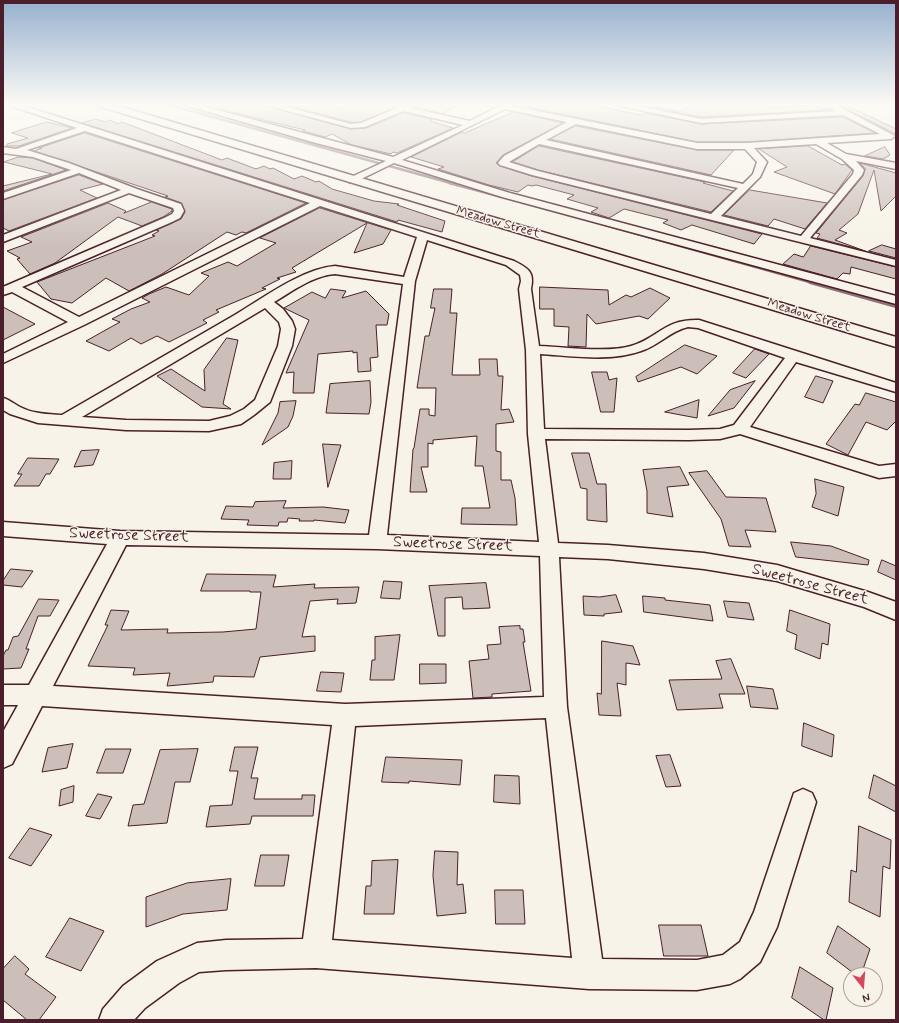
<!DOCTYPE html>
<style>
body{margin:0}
#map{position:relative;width:899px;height:1023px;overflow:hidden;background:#f7f3e8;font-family:Mynerve,sans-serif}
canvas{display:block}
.frame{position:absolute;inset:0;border:4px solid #4a1f2b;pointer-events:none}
.north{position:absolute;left:843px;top:967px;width:40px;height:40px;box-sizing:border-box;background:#f7f3e8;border:1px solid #b29e9c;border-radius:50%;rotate:163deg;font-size:11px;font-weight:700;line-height:16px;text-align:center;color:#4a1f2b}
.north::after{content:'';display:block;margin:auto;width:14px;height:18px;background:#d1495b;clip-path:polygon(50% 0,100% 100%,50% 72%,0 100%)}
</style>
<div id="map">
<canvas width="899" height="1023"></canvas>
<div class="frame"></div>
<div class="north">N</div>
</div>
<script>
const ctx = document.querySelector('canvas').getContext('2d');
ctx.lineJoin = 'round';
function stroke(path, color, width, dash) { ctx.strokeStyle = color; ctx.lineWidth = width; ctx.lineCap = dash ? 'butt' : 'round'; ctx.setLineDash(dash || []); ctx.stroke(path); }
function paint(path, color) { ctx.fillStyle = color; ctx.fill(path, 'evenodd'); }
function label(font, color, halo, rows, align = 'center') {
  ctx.font = font + ' Mynerve,sans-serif'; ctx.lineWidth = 3; ctx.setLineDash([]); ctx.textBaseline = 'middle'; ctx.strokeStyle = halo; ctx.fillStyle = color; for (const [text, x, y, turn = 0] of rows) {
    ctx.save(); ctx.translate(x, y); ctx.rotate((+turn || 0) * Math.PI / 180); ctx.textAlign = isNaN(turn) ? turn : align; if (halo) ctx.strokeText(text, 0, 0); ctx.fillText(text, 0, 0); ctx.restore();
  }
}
stroke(new Path2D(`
 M166 104 454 184`), '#8e7275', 2.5);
stroke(new Path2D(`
 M450 183 499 196
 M599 223 814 283`), '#8e7275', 3);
stroke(new Path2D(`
 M810 282 896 306`), '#8e7275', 4);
const building = new Path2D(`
 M220 104H261L351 129 366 128 403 113 432 119 430 121 453 128 397 153 393 152 391 154 352 145 332 134 325 137 303 131 305 130 219 109Z
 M283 104 300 107 309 104 318 106 327 104 344 109 345 104H397L394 105V108L361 122H351Z
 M419 104H459L443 114 414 107Z
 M535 104H587L641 115 645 113 701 124 843 117 875 133 747 142H697L527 107Z
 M701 104H769V108L815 105 822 109 828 108 830 110 701 117 654 108 656 107 679 111Z
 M848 106 896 129V134L843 107Z
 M514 112 563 123 503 155 496 163 500 166 532 176 762 234 754 244 692 225 681 230 663 223 668 220 624 209 609 218 591 212 598 208 567 199 574 195 536 185 532 186 528 185 518 192 489 185 438 169 444 167 411 157 462 132 464 133Z
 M96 119 105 122 110 120 118 124 122 122 222 160 227 158 256 169 264 166 270 169 273 168 294 179 302 176 316 182 319 181 332 189 374 201 399 204 397 205 445 221 442 232 398 220 397 222 82 123Z
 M47 122 72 128 19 146H7V144L28 138 12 133Z
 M576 126 697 150H734L711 175 550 139Z
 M85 133 306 203 246 233 242 232 236 235 227 232 162 274 129 291 106 278 72 303 51 299 37 282 155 236 152 235 159 231 156 230 181 219 185 212 181 203 165 197 168 196 34 151 42 148H39Z
 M539 146 705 182 703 183 733 191 711 212 538 170 513 162Z
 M808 146 842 165 845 164 852 170 835 194 774 172 787 167 759 149Z
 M885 147 890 155 883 159 865 156Z
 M19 157 33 158 66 170 3 191V186L52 174 4 162Z
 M860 163 896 173V196L881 211 874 170 858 214 839 230 847 233 835 240 865 251 817 238 820 234 816 233 863 176 865 169Z
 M79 175 103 184 80 190 97 198 9 231 3 228V200Z
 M750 190 827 203 805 229 774 219 768 226 724 215Z
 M152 202 172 209V211L163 217 142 226 118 217 55 263 30 274 17 259 20 258 7 251 32 242 21 237 108 203 126 211 124 213Z
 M320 208 391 230 383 244 354 253 367 223 292 268 296 272 277 278 280 279 262 288 266 289 216 310 219 312 203 320 207 323 169 342 157 336 141 344 131 338 109 351 86 341 120 322 112 319 131 309 150 302 142 298 149 294 166 287 189 295 209 276 201 273 228 262 237 266 276 243 260 238Z
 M882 245 896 249V258L869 251Z
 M811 246 896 267V279L851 267 850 274 843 273 837 279 783 264 794 254 803 257Z
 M540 287 608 290 609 305 626 295 631 297 650 288 670 298 648 319 639 316 596 324 587 314 586 347 568 346 569 327 554 326V309H540Z
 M331 289 346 291 342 298 366 291 389 314 387 325H376L378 357 370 358 371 371 358 372 357 352 353 353V351L318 354 314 393H293L294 372 286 373 309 320 284 308 312 292 325 298Z
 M434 289H452L450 313H457L452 375H480L479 359H497L498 376H503L501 410 509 409 514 422 496 424V451L501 452V480H511L515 498 517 525 461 524 462 508H490L483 466H475L477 436 433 440V444L428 443V467H421L427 492H410L413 449 414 448 420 409H429V415L435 416 436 388H417L425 336H429L435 308H431Z
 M3 307 35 324 3 340Z
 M227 338 238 340 223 404 231 409 202 407 157 376 171 369 205 391 204 370Z
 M685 345 717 356 697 374 681 367 638 382 636 377Z
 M755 349 769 354 746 378 733 373Z
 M592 372H607L609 380 617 378 614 412H601Z
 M816 376 833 381 823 403 805 397Z
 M370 381 371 402 369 414 326 413 330 384Z
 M755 381 734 408 708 416 730 390Z
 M866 393 896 402V421L887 430 866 422 848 455 826 444 855 404 859 405Z
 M699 400 697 418 665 412Z
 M296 401 293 416 288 427 262 445 278 413 280 402Z
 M323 444 341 445 328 487Z
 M99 450 93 465 74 467 81 451Z
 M572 453H589L597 484H606L607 522 587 520V489L581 488Z
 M28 458 59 459 50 474H46L39 486H14L22 474H18Z
 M292 461 291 479H273L274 463Z
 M680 467 689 485 667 487 673 517 647 513V491L643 470Z
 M707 471 726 497 766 498 776 532 745 530 751 547 729 546 721 519 689 473Z
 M815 479 844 487 838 516 812 507 816 494Z
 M286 501 283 508 323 507 349 510 345 523 314 520V521H299L300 519 288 518 287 522H279L278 526 247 525 249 520 221 519 226 506 253 507 255 502Z
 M791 542 831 546 869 560 868 565 796 557Z
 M882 560 896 566V580L878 572Z
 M11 569 33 571 22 587 3 585V581Z
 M207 574 276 575 273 587 315 584 314 588 359 587 356 603 337 604 338 599 310 601 302 637 315 636V651L260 657 254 677 214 676 213 682 167 686 170 673 133 675 135 668 88 666 108 625H105L111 610 129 611 121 630 168 629 167 633 223 632 256 629 261 592H250V591H201Z
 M384 581 402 582 400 599 381 598Z
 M486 583 490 608 463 609 462 597 445 598V636H438L429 586Z
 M616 595 622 612 604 614V616L584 615 583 596 599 597Z
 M643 596 665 598V600L710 605 713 621 644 612Z
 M39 599 59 600 50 616H38L26 649H29L21 668 3 669V656L6 650H8L13 637 18 636Z
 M724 601 749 603 754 620 728 617Z
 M790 610 830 624 828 645 822 643 820 659 795 649 797 635 787 631Z
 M520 626V629H523L525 642H523L531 691 492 694V697L473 698 469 661 489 659 487 645 501 644 499 627Z
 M400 635 394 680H370L372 660H375V637Z
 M602 641 633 646 640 665 626 663V685L617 683 621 716 599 715 597 693 601 694Z
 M731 659 745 694H719L723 708 677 710 669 680 722 679 716 661Z
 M420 664H446V683L420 684Z
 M321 672 344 673 341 692 317 691Z
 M747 686 773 689 778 709 751 707Z
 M804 723 834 735 832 757 802 746Z
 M73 744 67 768 42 772 48 748Z
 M235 747H258L251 778H258L254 799H302V795H315L313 816H252L250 824 206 827 210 806 232 805 238 771H230Z
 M106 749H131L123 773H97Z
 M198 749 190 782H175L167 823 128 826 133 805 144 804 160 750Z
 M670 755 681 786 666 787 656 756Z
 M386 757 462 760 460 785 409 781V783L382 782Z
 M495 775 519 776 520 804 494 802Z
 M874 775 896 786V812L869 798Z
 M74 786 73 802 59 806 61 790Z
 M98 794 112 797 100 819 86 816Z
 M859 826 891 840 890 869 883 866 880 917 849 902 851 870 856 872Z
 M30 828 52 835 31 866 9 858Z
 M435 851 458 852 457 885 463 884 466 913 437 916 433 876Z
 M261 855H289L284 886H255Z
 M398 860 394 914H364L366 886H371L372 861Z
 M231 879 227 910 183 914 146 927V897L187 883Z
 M495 890H523L525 924H496Z
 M70 918 104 931 81 971 46 957Z
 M659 925H701L708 956H664Z
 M838 926 870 949 861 975H856L827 953Z
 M15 956 29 969 25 974 56 997 39 1020H27L3 1000V969Z
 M800 967 833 988 826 1020H824L792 998Z`);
paint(building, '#ccbfb9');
stroke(building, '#4a1f2b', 1);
const minor = new Path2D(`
 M5 104H18L514 261C528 268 535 272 531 289L539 346C566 347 607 353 631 346 660 337 664 319 699 320L896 383V392L796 362 750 427 879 466 896 464V476L879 478 740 434 720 439 689 440 545 439 558 543 608 545 704 553 777 565 868 592 896 602V620L864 607 777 581 704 569 608 559 559 557 567 707 602 959 697 960 723 955 740 942 754 912 794 793 803 789 812 793 816 802 777 927 760 962 740 979 730 984 697 990 589 989 316 968 226 970 199 972 179 983 145 1008 134 1020H99L103 1009 123 986 157 961 197 943 226 940 303 939 332 725 42 706 12 764 3 768V732L18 705H3V685H29L107 544 3 536V522L120 531 369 535 403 284 335 274C312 276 293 291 274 302L283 309 292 321 295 329 292 346 270 402 254 415 241 424 209 431 126 430 38 423 10 414 3 410V398C10 400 14 404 20 407 33 414 48 414 62 415 119 382 176 349 233 316 262 299 301 269 335 266L404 277 417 237 320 206 84 325 3 363V354L68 322 12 292 3 295V287L164 218 172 214 174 211 173 208 129 193 3 242V235L121 190 79 173 3 199V193L71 170 33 157 3 153V147L16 149 77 128ZM85 131 310 203 79 317 22 287 172 222 180 218 184 211 181 204 137 189 69 163 27 150ZM427 240 506 265 520 275 521 281 519 289 526 350 528 434 539 542 387 535 415 281ZM265 308 279 322 281 329 278 346 255 400 244 409 230 416 209 421 126 420 82 417ZM688 327 698 328 785 358 734 425 720 429 689 430 544 429 540 354C573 356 609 362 641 351 658 346 670 331 688 327ZM126 545 377 549 540 556 544 697 345 704 53 686ZM546 718 572 958 332 940 355 726Z
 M181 104H195L393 157 463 125 403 111 365 127 351 128 262 104H276L351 124 361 123 395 109V106L418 104 410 108 470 121 503 104H514L512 106 697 143H747L880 134 843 115 701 123 611 104H628L701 119 835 111 829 107 833 105H836L895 136 891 139 827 143 846 154 896 163V169L856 161 864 170 862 175 810 238 896 260V266L532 175 500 165 498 163 504 156 567 122 505 109 402 160 510 193 896 296V304L502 197 394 163 355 182H349L347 180 349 178 386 161 316 143ZM576 124 697 149H745L757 162 753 174 743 184 546 140ZM539 144 738 188 711 214 538 171 509 162ZM816 144 842 159 854 170 853 174 801 236 721 216 760 177 767 162 754 148Z`);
const tertiary = new Path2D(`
 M97 104H112L896 337V347L98 106Z`);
stroke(minor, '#4a1f2b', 3);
stroke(tertiary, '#4a1f2b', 3);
paint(minor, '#f7f3e8');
paint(tertiary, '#f7f3e8');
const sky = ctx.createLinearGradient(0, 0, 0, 248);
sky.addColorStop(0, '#96b0ce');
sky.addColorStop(0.42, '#fbfaf5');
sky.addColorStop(1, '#fbfaf500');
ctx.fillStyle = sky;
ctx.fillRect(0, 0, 899, 248);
label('13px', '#4a1f2b', '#f7f3e8', [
 ["Meadow Street",498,223,16],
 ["Meadow Street",809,316,17]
]);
label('16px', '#4a1f2b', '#f7f3e8', [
 ["Sweetrose Street",129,536,2],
 ["Sweetrose Street",453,545,2],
 ["Sweetrose Street",810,585,15]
]);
</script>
